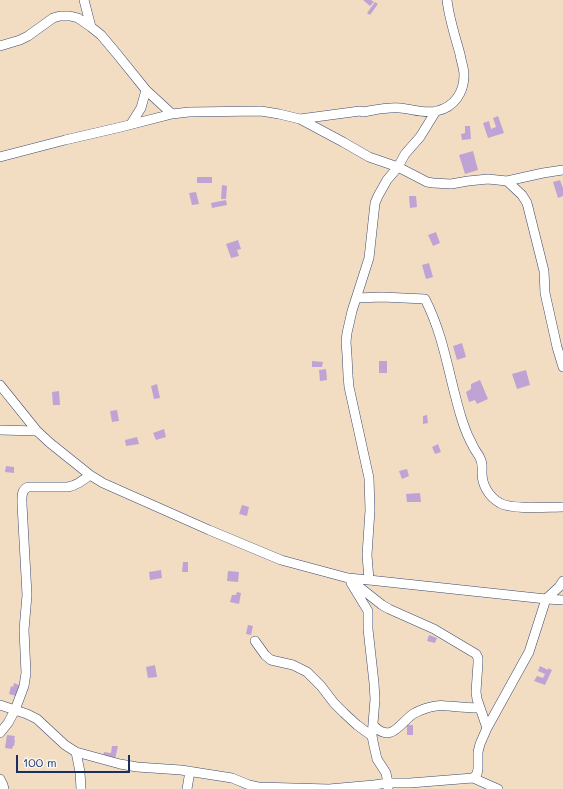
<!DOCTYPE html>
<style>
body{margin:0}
#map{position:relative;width:563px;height:789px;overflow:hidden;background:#f3ddc2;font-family:Mali,sans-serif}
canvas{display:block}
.scale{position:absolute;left:16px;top:755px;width:114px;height:18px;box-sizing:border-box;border:2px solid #1b2f5e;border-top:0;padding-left:5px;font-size:12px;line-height:14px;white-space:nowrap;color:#1b2f5e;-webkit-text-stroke:3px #f6f6f2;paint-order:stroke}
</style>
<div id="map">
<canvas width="563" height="789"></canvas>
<div class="scale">100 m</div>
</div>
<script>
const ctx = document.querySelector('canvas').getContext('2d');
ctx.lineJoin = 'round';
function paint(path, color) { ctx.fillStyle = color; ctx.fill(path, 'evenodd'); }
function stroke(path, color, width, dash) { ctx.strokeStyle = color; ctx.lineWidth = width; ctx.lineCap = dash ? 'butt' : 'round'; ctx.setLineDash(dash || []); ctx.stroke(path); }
paint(new Path2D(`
 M363 0H371L374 2 370 6Z
 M375 2 378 4 370 15 367 13Z
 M498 116 504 133 488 138 483 123 489 121 491 129 496 127 493 118Z
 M465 126H470L471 139 462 140 461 134 465 133Z
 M473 151 478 170 465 174 459 155Z
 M197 177H212V183H197Z
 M560 180 563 188V196L558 198 553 182Z
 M222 185 227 186 226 199H221Z
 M196 192 199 204 192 205 189 193Z
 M409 196H416L417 207 410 208Z
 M226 200 227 205 212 208 211 203Z
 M436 232 440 243 433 246 428 235Z
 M238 240 241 249 237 250 239 256 231 258 226 244Z
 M429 263 433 277 426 279 422 265Z
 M462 343 466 357 457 360 453 346Z
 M312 361 323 362 322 367H312Z
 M379 361H387V373H379Z
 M326 369 327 380 320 381 319 370Z
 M526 370 530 385 517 389 512 374Z
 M480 380 488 399 477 404 475 400 469 402 466 392 471 389V384Z
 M157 384 160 398 154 399 151 386Z
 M59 391 60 405H53L52 392Z
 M117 410 119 421 112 422 110 411Z
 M427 415 428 423 423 424V416Z
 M164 429 166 437 156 440 153 433Z
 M137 437 139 444 126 446 125 440Z
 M438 444 441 452 435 454 432 447Z
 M6 466 14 467V473L5 472Z
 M407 469 409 476 402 479 399 471Z
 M420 493 421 502H407L406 494Z
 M242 505 249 507 247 516 239 514Z
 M183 562H188V572H182Z
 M161 570 162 578 150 580 149 572Z
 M228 571 239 572 238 582 227 581Z
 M237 592 241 593 239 604 230 602 232 595H236Z
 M248 625 253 626 251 635 246 634Z
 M429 635 437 638 435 643 427 641Z
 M155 665 157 677 148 678 146 667Z
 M540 666 548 670V668L552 670 545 685 534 681 537 676 543 678 545 674 538 671Z
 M14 683 19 685 16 696 9 694 11 686 13 687Z
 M407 725H413V735H407Z
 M7 735 15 736 14 740H15L14 746H13L12 749 5 748Z
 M112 746H118L115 759 103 757 104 752 111 753Z`), '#bfa3d4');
const minor = new Path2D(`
 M84 0 91 27
 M0 46 20 40 28 36 53 18 60 16H70L78 18 91 27 101 35 117 54 146 90 172 114
 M300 119 360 111 363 112C375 110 387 107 400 108 412 109 425 114 437 111 454 107 464 93 464 75 464 68 461 61 460 54 455 36 449 18 447 0
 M131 124 141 108 146 90
 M0 157 65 140 121 127 172 114 189 112 261 111 279 114 300 119 343 142 369 157 398 167 427 182 433 183 451 184 468 181 488 179 507 181 522 195 527 203 544 271 545 293 557 347 563 367
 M507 181 543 173 563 170
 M357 298 382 297 425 299C445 338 449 379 462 420 465 430 469 439 474 448 476 452 479 455 480 458 483 463 482 468 482 473 482 485 489 497 500 503 512 510 548 507 563 507
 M0 385 37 431 50 443 90 475 103 483 209 530 281 560 348 578 369 580 546 599 563 600
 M0 430 37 431
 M348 578 382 605 389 609 434 629 476 654 478 658V663L476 692 477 699 487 728
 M369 580 367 555 370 510 369 478 349 387 348 376 347 355 346 342 347 333 352 311 369 258 375 203 378 196 387 180 398 167 405 154 420 137 436 111
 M351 583 368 611V629L374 683 375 699 372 736 374 746 377 759 386 773 388 783V788
 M255 641 265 655 271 660 293 665 307 672 321 686 334 703 344 713 357 725 372 736
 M0 705 27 714 37 719 65 745 76 752 120 764 137 767 181 770 232 778 249 785 258 787 329 789 374 785 388 783H410L473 778 477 774 478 769V752L480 744 487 728 529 652 546 599 559 587 563 581
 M373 725C391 744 399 724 413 714 420 710 429 707 436 706 441 705 444 706 449 706 459 707 469 708 480 708
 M0 733 8 723 15 710 24 686 26 673 24 630 27 595 22 504C22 497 21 490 28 487H68C77 485 82 481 90 475
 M76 752 80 772 81 789
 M473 778 498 789
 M0 779 3 785 4 789
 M187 789 190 771`);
stroke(minor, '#3b496d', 10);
stroke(minor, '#fff', 9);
</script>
